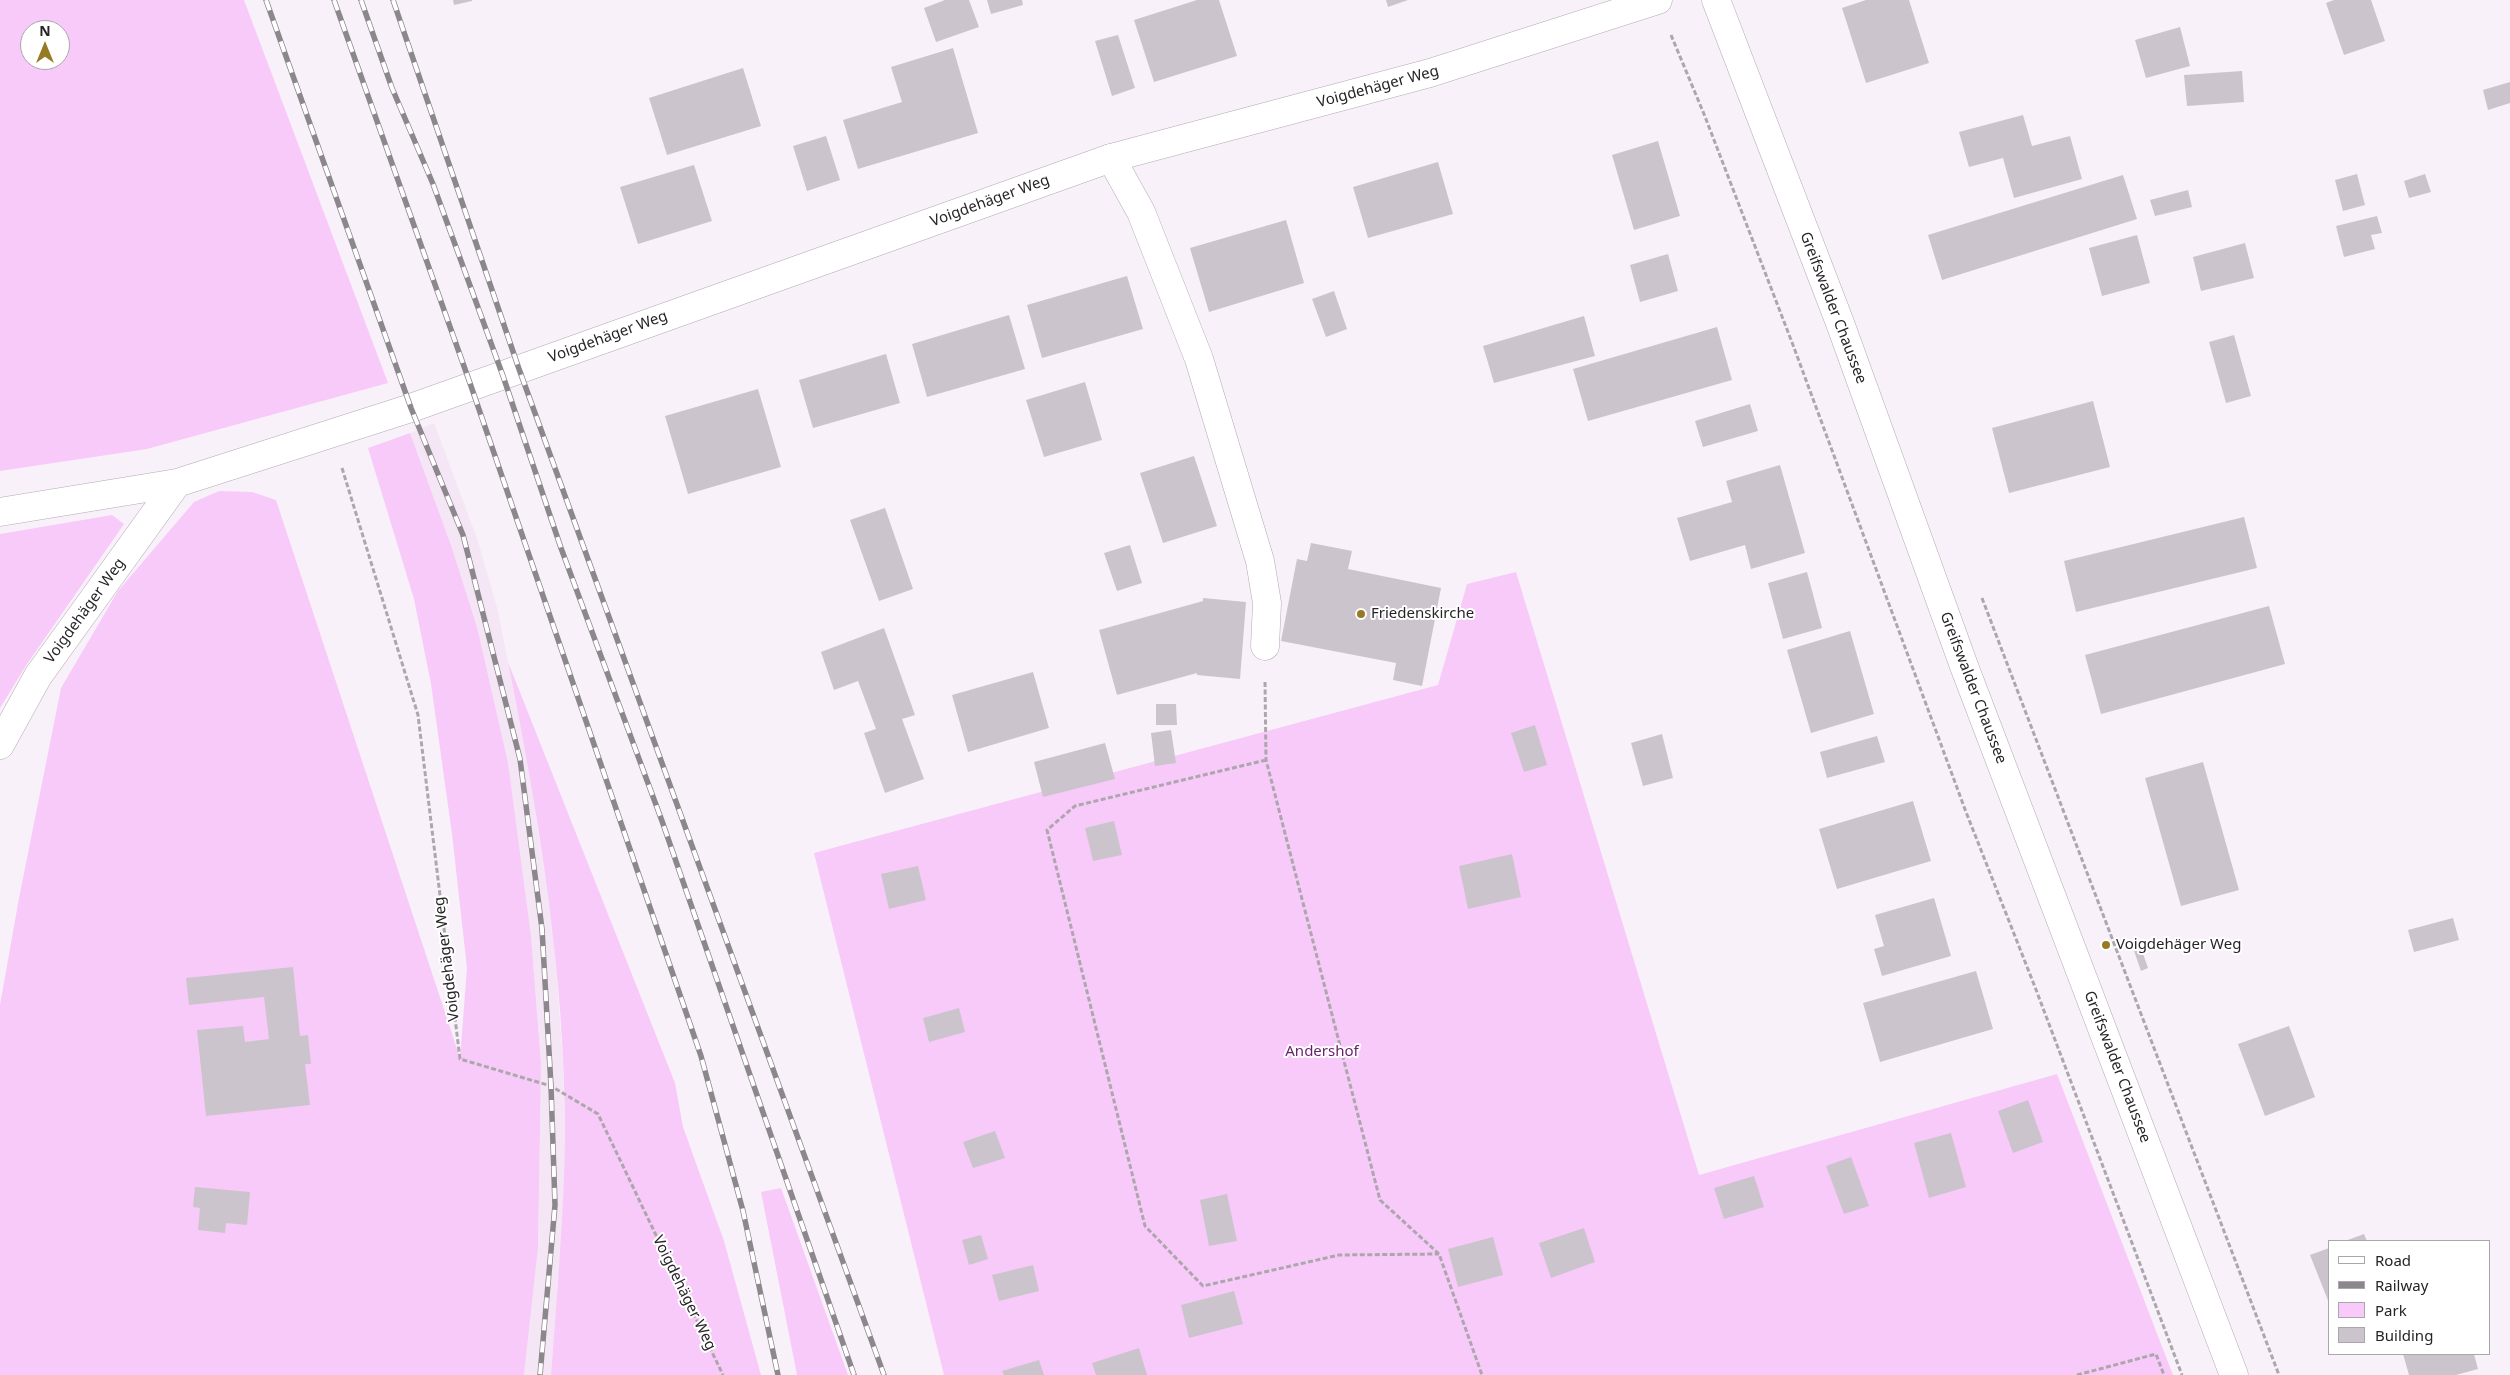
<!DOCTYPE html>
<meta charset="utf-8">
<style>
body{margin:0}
#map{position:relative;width:2510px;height:1375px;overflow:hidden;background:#f9f1fa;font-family:"Noto Sans",sans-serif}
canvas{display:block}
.legend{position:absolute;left:2328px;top:1240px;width:162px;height:115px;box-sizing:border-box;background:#fff;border:1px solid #a9a7a9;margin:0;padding:6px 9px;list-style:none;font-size:15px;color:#272427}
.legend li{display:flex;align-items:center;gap:10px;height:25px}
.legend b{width:25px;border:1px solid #a9a7a9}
.north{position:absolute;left:20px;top:20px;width:50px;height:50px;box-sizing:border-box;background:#fff;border:1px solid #a9a7a9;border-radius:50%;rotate:0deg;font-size:14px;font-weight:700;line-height:20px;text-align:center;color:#272427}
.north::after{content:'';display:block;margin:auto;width:18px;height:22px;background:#977b23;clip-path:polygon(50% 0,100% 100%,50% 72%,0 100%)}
</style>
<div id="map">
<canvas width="2510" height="1375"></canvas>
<ul class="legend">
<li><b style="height:6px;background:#fff"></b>Road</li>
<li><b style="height:6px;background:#8c878c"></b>Railway</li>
<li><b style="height:14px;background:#f8caf9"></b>Park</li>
<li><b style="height:14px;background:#ccc4cc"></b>Building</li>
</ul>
<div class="north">N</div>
</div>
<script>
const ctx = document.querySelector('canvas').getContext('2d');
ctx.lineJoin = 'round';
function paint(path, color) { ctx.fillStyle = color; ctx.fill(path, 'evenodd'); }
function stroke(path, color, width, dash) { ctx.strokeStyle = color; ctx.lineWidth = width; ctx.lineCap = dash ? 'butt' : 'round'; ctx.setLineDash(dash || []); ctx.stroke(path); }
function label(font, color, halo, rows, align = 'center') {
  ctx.font = font + ' "Noto Sans",sans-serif'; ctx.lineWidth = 4; ctx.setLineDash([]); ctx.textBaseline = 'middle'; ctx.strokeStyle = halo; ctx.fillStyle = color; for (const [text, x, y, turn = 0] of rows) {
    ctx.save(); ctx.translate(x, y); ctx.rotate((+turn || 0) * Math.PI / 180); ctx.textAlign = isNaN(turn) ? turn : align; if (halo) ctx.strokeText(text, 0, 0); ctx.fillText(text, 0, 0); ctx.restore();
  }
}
paint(new Path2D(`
 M434 423 478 541 498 611 528 763 554 937 563 1063 565 1134 562 1236 551 1375H524L538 1248 540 1132 541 1063 531 936 477 627 451 545 410 433Z`), '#f5e6f5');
paint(new Path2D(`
 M0 0H244L388 383 147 449 0 471ZM30 30H60V60H30Z
 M410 433 451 545 477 627 508 763 531 936 541 1063 540 1132 538 1248 524 1375H0V1005L19 898 61 688 118 591 194 502 219 491 252 492 276 500 460 1058 467 968 452 834 431 684 414 599 368 448Z
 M112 515 124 524 27 664 0 708V534Z
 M1516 572 1699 1175 2057 1074 2173 1375H944L814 853 1438 685 1467 584Z
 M508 662 675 1083 683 1127 724 1241 761 1375H551C557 1295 564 1214 565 1134 565 975 539 817 508 662Z
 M781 1188 848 1375H797L761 1192Z`), '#f8caf9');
paint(new Path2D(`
 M453 0H472V1L454 5Z
 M945 0H969L979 27 936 42 924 8Z
 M987 0H1022L1023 5 991 14Z
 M1197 0H1219L1237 56 1154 82 1134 20Z
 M1386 0H1408L1388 7Z
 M1866 0H1909L1929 63 1866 83 1842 8Z
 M2334 0H2371L2385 41 2344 55 2326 3Z
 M2180 27 2190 66 2146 78 2135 40Z
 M1118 35 1135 88 1112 96 1095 41Z
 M953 48 978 133 858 169 843 120 902 102 891 67Z
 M743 68 761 126 667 155 649 98Z
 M2242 71 2244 102 2187 106 2184 75Z
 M2510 82V103L2488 110 2483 90Z
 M2023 115 2032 146 2070 136 2082 179 2014 198 2003 158 1969 167 1959 132Z
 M826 136 840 180 807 191 793 146Z
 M1658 141 1680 216 1634 230 1612 155Z
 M1438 162 1453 214 1368 238 1353 187Z
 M694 165 712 221 638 244 620 187Z
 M2357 174 2365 205 2343 211 2335 180Z
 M2425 174 2431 192 2409 198 2404 181Z
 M2123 175 2137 219 1942 280 1928 235Z
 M2188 190 2192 207 2155 216 2150 200Z
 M2377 216 2382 233 2371 235 2375 249 2344 257 2336 226Z
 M1286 220 1304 283 1209 312 1190 248Z
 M2137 235 2150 283 2102 296 2089 248Z
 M2245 243 2254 278 2201 291 2193 257Z
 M1668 254 1678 291 1640 302 1630 265Z
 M1127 276 1143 329 1042 358 1027 305Z
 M1334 291 1347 329 1326 337 1312 299Z
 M1009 315 1025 369 927 397 912 344Z
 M1584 316 1595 356 1494 383 1483 346Z
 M1717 327 1732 380 1588 421 1573 369Z
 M2234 335 2251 396 2226 403 2209 342Z
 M886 354 900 403 813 428 799 380Z
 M1085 382 1102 440 1044 457 1026 400Z
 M758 389 781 467 688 494 665 416Z
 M2093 401 2110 467 2009 493 1992 428Z
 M1750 404 1758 431 1703 447 1695 421Z
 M1194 456 1217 526 1163 543 1140 473Z
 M1780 465 1805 553 1751 569 1745 545 1690 561 1677 518 1732 502 1726 481Z
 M885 508 913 589 879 601 850 520Z
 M2244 517 2257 568 2076 612 2064 561Z
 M1311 543 1352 551 1348 569 1441 588 1422 686 1393 680 1396 663 1281 641 1297 559 1307 561Z
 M1130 545 1142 583 1117 591 1104 553Z
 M1807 572 1822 628 1783 639 1768 583Z
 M1203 598 1246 602 1240 679 1197 675V673L1117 695 1099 630 1203 601Z
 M2269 606 2285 664 2101 714 2085 655Z
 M884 628 915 715 902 719 924 779 885 793 864 733 876 729 858 681 834 690 821 652Z
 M1850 631 1874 714 1811 733 1787 650Z
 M1033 672 1049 728 968 752 952 695Z
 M1156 704H1176L1177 725H1156Z
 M1535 725 1547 765 1524 772 1511 733Z
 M1171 730 1176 763 1155 766 1151 733Z
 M1662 734 1673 778 1643 786 1631 743Z
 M1877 736 1885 762 1827 778 1820 752Z
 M1105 743 1115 779 1043 797 1034 762Z
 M2203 762 2239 890 2181 906 2145 778Z
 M1913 801 1931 861 1837 889 1819 829Z
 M1114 821 1122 855 1093 861 1085 828Z
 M1512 854 1521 897 1468 909 1459 866Z
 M918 866 926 900 889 909 881 874Z
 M1934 898 1951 956 1882 976 1874 949 1884 946 1875 915Z
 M2453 918 2459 940 2414 952 2408 930Z
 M2140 945 2148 968 2141 971 2133 948Z
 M293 967 300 1036 308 1035 311 1064H305L310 1105 206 1116 197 1030 243 1026 245 1042 269 1039 264 997 189 1005 186 978Z
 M1976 971 1993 1029 1880 1062 1863 1003Z
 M959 1008 965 1032 929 1042 923 1018Z
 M2289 1026 2315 1097 2265 1116 2238 1044Z
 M2028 1100 2043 1142 2013 1153 1998 1111Z
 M995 1131 1005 1158 973 1168 963 1142Z
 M1951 1133 1966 1187 1929 1198 1914 1143Z
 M1851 1157 1869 1206 1844 1214 1826 1166Z
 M1754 1176 1764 1207 1724 1219 1714 1188Z
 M195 1187 250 1192 247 1225 226 1223 225 1233 198 1230 200 1208 193 1207Z
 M1227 1194 1237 1241 1209 1246 1200 1200Z
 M1584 1228 1595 1262 1551 1278 1539 1243Z
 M2364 1234 2367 1241H2345Z
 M981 1235 988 1259 969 1265 962 1240Z
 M1493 1237 1503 1275 1458 1287 1448 1249Z
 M2329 1248V1303L2310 1255Z
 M1033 1265 1039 1291 999 1301 992 1275Z
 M1234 1291 1243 1324 1189 1338 1181 1305Z
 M1139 1348 1147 1375H1096L1092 1363Z
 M2403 1354H2474L2478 1369 2456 1375H2409Z
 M1039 1360 1044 1375H1004L1002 1371Z`), '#ccc4cc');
const street = new Path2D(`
 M1111 158 1141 212 1199 359 1260 561 1267 603 1265 646`);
const secondary = new Path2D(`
 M1716 0 1840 323 1964 666 2234 1375
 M0 512 177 483 411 408 1111 158 1430 73 1658 0
 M0 745 38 676 177 483`);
stroke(street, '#b3aab3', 29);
stroke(secondary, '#b3aab3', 29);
stroke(new Path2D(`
 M1671 35 1704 114 1793 345 1966 812 2035 987 2182 1375
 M342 468 418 715 460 1059 551 1086 598 1114 723 1375
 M1982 598 2279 1375
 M1265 682 1266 760 1380 1200 1439 1254 1482 1375
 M1266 760 1075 806 1047 830 1145 1226 1203 1286 1339 1255 1439 1254
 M2077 1375 2156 1354 2164 1375`), '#aca6ad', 3, [5, 2.5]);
stroke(street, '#fff', 28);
stroke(secondary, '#fff', 28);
const rail = new Path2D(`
 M266 0 411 408 463 535 520 759 542 929 551 1086 555 1205 540 1375
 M334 0 471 386 701 1056 743 1211 778 1375
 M361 0 392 88 433 184 503 376 561 548 662 821 854 1375
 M393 0 519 369 884 1375`);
stroke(rail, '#8c878c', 5.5);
stroke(rail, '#fff', 4, [11]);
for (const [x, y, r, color] of [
 [1361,614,5,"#977b23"],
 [2106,945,5,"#977b23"]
]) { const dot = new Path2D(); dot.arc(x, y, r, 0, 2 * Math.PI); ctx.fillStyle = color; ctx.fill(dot); stroke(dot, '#fff', 2); }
label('15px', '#272427', '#fff', [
 ["Voigdehäger Weg",1378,87,-15],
 ["Voigdehäger Weg",990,201,-20],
 ["Greifswalder Chaussee",1833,308,69],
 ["Voigdehäger Weg",608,337,-20],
 ["Voigdehäger Weg",85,611,-54],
 ["Greifswalder Chaussee",1973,688,69],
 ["Voigdehäger Weg",447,959,-97],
 ["Greifswalder Chaussee",2117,1067,69],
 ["Voigdehäger Weg",684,1293,64]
]);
label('15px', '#272427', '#fff', [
 ["Friedenskirche",1371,614],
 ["Voigdehäger Weg",2116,945]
], 'left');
label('15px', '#651e6a', '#fff', [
 ["Andershof",1322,1052]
]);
</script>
